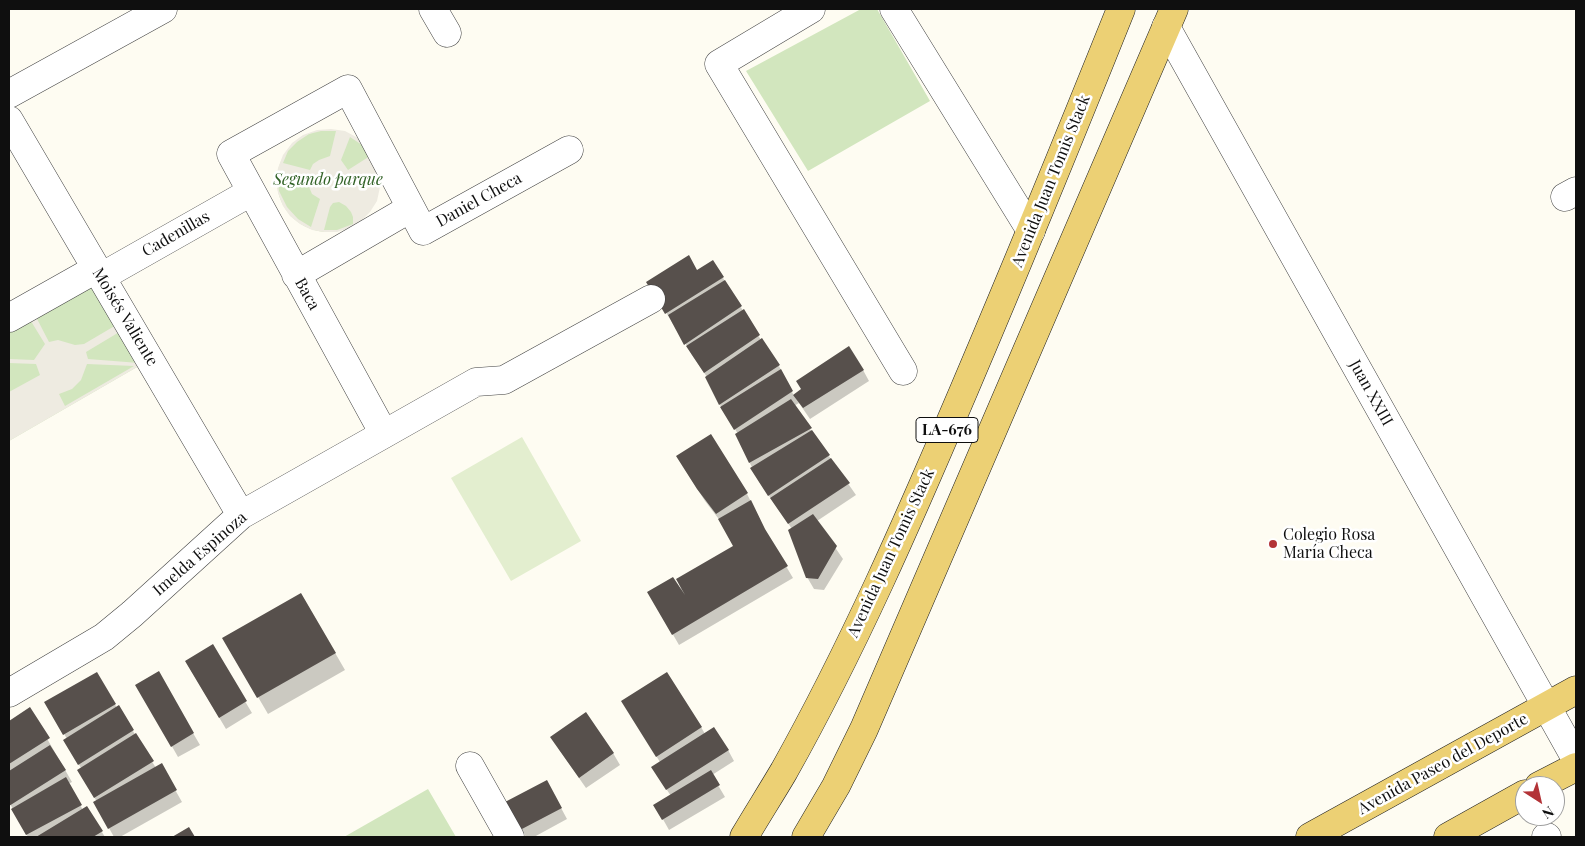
<!DOCTYPE html>
<meta charset="utf-8">
<style>
body{margin:0}
#map{position:relative;width:1585px;height:846px;overflow:hidden;background:#fefcf2;font-family:"Playfair Display",serif}
canvas{display:block}
.frame{position:absolute;inset:0;border:10px solid #0f0f0f;pointer-events:none}
.north{position:absolute;left:1515px;top:776px;width:50px;height:50px;box-sizing:border-box;background:#fff;border:1px solid #9f9f9f;border-radius:50%;rotate:145deg;font-size:14px;font-weight:700;line-height:20px;text-align:center;color:#0f0f0f}
.north::after{content:'';display:block;margin:auto;width:18px;height:22px;background:#b33337;clip-path:polygon(50% 0,100% 100%,50% 72%,0 100%)}
</style>
<div id="map">
<canvas width="1585" height="846"></canvas>
<div class="frame"></div>
<div class="north">N</div>
</div>
<script>
const ctx = document.querySelector('canvas').getContext('2d');
ctx.lineJoin = 'round';
function paint(path, color) { ctx.fillStyle = color; ctx.fill(path, 'evenodd'); }
function stroke(path, color, width, dash) { ctx.strokeStyle = color; ctx.lineWidth = width; ctx.lineCap = dash ? 'butt' : 'round'; ctx.setLineDash(dash || []); ctx.stroke(path); }
function label(font, color, halo, rows, align = 'center') {
  ctx.font = font + ' "Playfair Display",serif'; ctx.lineWidth = 5; ctx.setLineDash([]); ctx.textBaseline = 'middle'; ctx.strokeStyle = halo; ctx.fillStyle = color; for (const [text, x, y, turn = 0] of rows) {
    ctx.save(); ctx.translate(x, y); ctx.rotate((+turn || 0) * Math.PI / 180); ctx.textAlign = isNaN(turn) ? turn : align; if (halo) ctx.strokeText(text, 0, 0); ctx.fillText(text, 0, 0); ctx.restore();
  }
}
paint(new Path2D(`
 M861 9H877L930 101 808 171 746 71Z
 M277 181a51 51 0 1 1 102 0a51 51 0 1 1-102 0Z
 M93 276 144 363 9 441V325Z
 M428 789 456 837H344Z`), '#d2e6be');
paint(new Path2D(`
 M522 437 581 541 511 581 451 478Z`), '#e3eecf');
paint(new Path2D(`
 M331 129 345 131 358 138 368 147 380 173V187L377 201 370 212 361 221 350 228 337 232H324L312 230 300 224 290 216 283 206 278 193 276 181 278 168 283 155 292 143 303 135 317 130ZM321 131H336L330 156 319 160 313 164 310 170 283 163 288 151 297 142 309 134ZM350 137 365 147 370 156 348 170 341 160ZM281 176 307 182 312 194 320 199 311 227 298 219 287 207 279 191 278 183ZM339 202 346 206 351 212 353 217V224L337 230H324L330 207 333 203Z
 M93 276 144 363 9 441V392L40 375 36 364 9 363V359L34 360 45 344 29 318ZM93 282 118 324 84 344 75 345 58 340 49 342 35 315ZM121 331 139 363 88 359 86 352ZM87 364 134 366 65 406 59 394 72 389 81 380Z`), '#eeebe1');
paint(new Path2D(`
 M697 271 723 278 761 340 779 366 794 396 863 370 869 381 810 419 799 403 794 406 856 495 817 521 843 559 824 590 814 589 807 577 792 529 758 480 736 434H738L720 405 707 377 692 355 674 323 673 324 648 282Z
 M684 468 747 494 770 539 793 578 679 645 649 593 681 589 677 579 735 547 721 522 705 501Z
 M301 594 345 670 268 714 224 639Z
 M212 646 252 713 226 729 186 662Z
 M97 673 117 708 118 707 156 768 161 765 182 802 120 837H114L95 803 97 802 85 781 81 768 64 740 67 739 46 702Z
 M158 673 200 745 178 757 137 685Z
 M30 709 72 782 68 784 83 810 87 808 105 837H28L9 802V722Z
 M632 718 701 727 705 734 728 750 734 761 712 775 725 797 669 830 655 805 671 796 659 778 660 762Z
 M558 748 613 753 620 765 586 788Z
 M553 793 567 819 534 837H526L521 829Z`), '#0003');
paint(new Path2D(`
 M689 255 697 270 713 260 724 277 665 314 646 282Z
 M725 280 742 306 684 345 668 315Z
 M744 309 760 335 704 373 686 346Z
 M762 338 780 365 719 405 705 377Z
 M849 346 864 370 803 408 793 395 801 389 796 381Z
 M781 369 793 391 734 430 720 407Z
 M791 399 812 428 749 463 735 434Z
 M812 430 830 455 768 496 750 468Z
 M711 434 748 493 716 514 697 489 676 456Z
 M831 458 850 483 788 524 770 498Z
 M751 500 765 529 788 566 672 635 647 592 673 577 685 595 676 579 733 546 718 519Z
 M813 514 837 546 818 579 806 578 788 530Z
 M301 593 336 653 257 698 222 638Z
 M213 644 247 701 219 718 185 661Z
 M159 671 194 733 171 747 135 685Z
 M97 672 116 704 63 735 44 702Z
 M667 672 702 727 656 757 621 701Z
 M119 705 134 730 78 765 63 740Z
 M30 707 50 738 9 764V721Z
 M586 712 614 753 579 778 550 737Z
 M714 727 729 750 666 790 651 767Z
 M136 733 154 761 94 798 77 770Z
 M50 745 66 770 9 806V771Z
 M162 763 177 790 108 829 93 802Z
 M711 770 720 785 662 820 653 805Z
 M66 777 82 805 26 835 11 809Z
 M547 780 562 808 520 830 505 802Z
 M87 806 103 831 93 837H36Z
 M189 827 195 837H172Z`), '#57504c');
const minor = new Path2D(`
 M433 9 447 33
 M811 9 719 64 903 371
 M894 9 1031 231
 M1166 27 1576 759
 M9 94 163 9
 M9 120 241 515
 M1565 197 1576 191
 M296 275 411 208 423 231 569 150
 M101 277 251 192
 M9 318 96 269
 M384 434 231 154 348 89 411 208
 M9 693 104 637 132 614 241 515 476 382 504 380 651 299
 M470 766 510 837
 M1546 837H1547`);
const major = new Path2D(`
 M1539 786 1576 767
 M744 837C757 815 771 793 784 771 853 648 909 519 964 390 1018 263 1070 136 1121 9
 M806 837 836 786 864 729 1174 9
 M1310 837 1576 690
 M1448 837 1525 794`);
stroke(minor, '#424242', 29);
stroke(major, '#202020', 29);
stroke(minor, '#fff', 28);
stroke(major, '#ecd074', 28);
for (const [x, y, r, color] of [
 [1273,544,5,"#b33337"]
]) { const dot = new Path2D(); dot.arc(x, y, r, 0, 2 * Math.PI); ctx.fillStyle = color; ctx.fill(dot); stroke(dot, '#fff', 2); }
for (const [x, y, w] of [
 [947,430,62]
]) { const box = new Path2D(); box.roundRect(x - w / 2, y - 12.5, w, 25, 4); ctx.fillStyle = '#fff'; ctx.fill(box); stroke(box, '#0f0f0f', 1); }
label('bold 15px', '#0f0f0f', null, [
 ["LA-676",947,430]
]);
label('italic 16px', '#306125', '#fff', [
 ["Segundo parque",328,180]
]);
label('16px', '#0f0f0f', '#fff', [
 ["Avenida Juan Tomis Stack",1051,181,-68],
 ["Daniel Checa",479,200,-29],
 ["Cadenillas",176,234,-30],
 ["Baca",307,294,61],
 ["Moisés Valiente",125,317,59],
 ["Juan XXIII",1371,393,61],
 ["Avenida Juan Tomis Stack",891,553,-65],
 ["Imelda Espinoza",200,554,-41],
 ["Avenida Paseo del Deporte",1443,764,-29]
]);
label('16px', '#0f0f0f', '#fff', [
 ["Colegio Rosa",1283,535],
 ["María Checa",1283,553]
], 'left');
</script>
